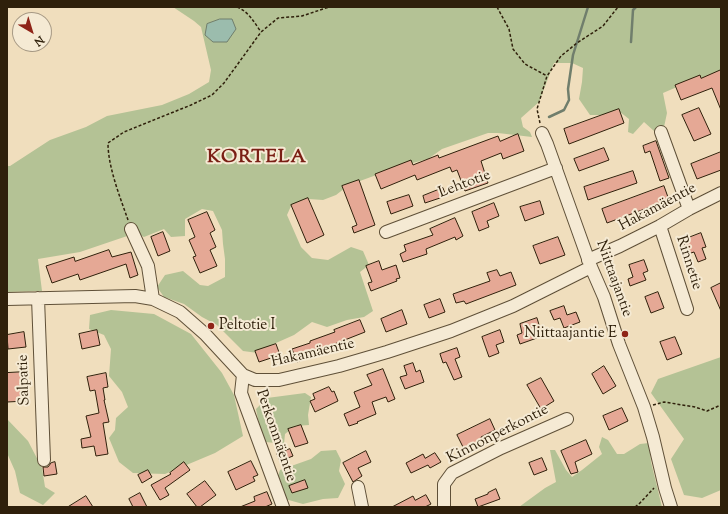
<!DOCTYPE html>
<meta charset="utf-8">
<style>
body{margin:0}
#map{position:relative;width:728px;height:514px;overflow:hidden;background:#f0debd;font-family:"Sorts Mill Goudy",serif}
canvas{display:block}
.frame{position:absolute;inset:0;border:8px solid #2f200b;pointer-events:none}
.north{position:absolute;left:12px;top:12px;width:40px;height:40px;box-sizing:border-box;background:#f5ead4;border:1px solid #a69984;border-radius:50%;rotate:142deg;font-size:11px;font-weight:700;line-height:16px;text-align:center;color:#2f200b}
.north::after{content:'';display:block;margin:auto;width:14px;height:18px;background:#8f2418;clip-path:polygon(50% 0,100% 100%,50% 72%,0 100%)}
</style>
<div id="map">
<canvas width="728" height="514"></canvas>
<div class="frame"></div>
<div class="north">N</div>
</div>
<script>
const ctx = document.querySelector('canvas').getContext('2d');
ctx.lineJoin = 'round';
function paint(path, color) { ctx.fillStyle = color; ctx.fill(path, 'evenodd'); }
function stroke(path, color, width, dash) { ctx.strokeStyle = color; ctx.lineWidth = width; ctx.lineCap = dash ? 'butt' : 'round'; ctx.setLineDash(dash || []); ctx.stroke(path); }
function label(font, color, halo, rows, align = 'center') {
  ctx.font = font + ' "Sorts Mill Goudy",serif'; ctx.lineWidth = 4; ctx.setLineDash([]); ctx.textBaseline = 'middle'; ctx.strokeStyle = halo; ctx.fillStyle = color; for (const [text, x, y, turn = 0] of rows) {
    ctx.save(); ctx.translate(x, y); ctx.rotate((+turn || 0) * Math.PI / 180); ctx.textAlign = isNaN(turn) ? turn : align; if (halo) ctx.strokeText(text, 0, 0); ctx.fillText(text, 0, 0); ctx.restore();
  }
}
paint(new Path2D(`
 M173 7H721V71L708 78 691 81 663 93 667 113 664 127 654 131 644 122 633 134 628 132 629 119 620 112 607 115H590L579 99 582 82 583 68 572 63H554L539 102 521 118 523 127 530 132 532 137 498 133H488L442 149 428 159 401 166 349 185 336 195 323 200 309 199 291 206 287 215 301 247 312 258 328 260 351 247 363 251 369 265 360 272 373 311 364 317 347 320 327 327 312 322 294 335 276 343 258 353 243 351 217 325 202 317 184 304 164 297 157 287 165 275 183 271 200 285 208 286 225 277V259L223 244 222 230 213 211 202 209 185 219V236L171 237 164 229 144 237 136 233 80 252 38 259 42 291 7 292V166H10L50 140 86 127 107 116 162 105 189 94 209 82 211 70 201 27 194 21Z
 M111 310 154 314 191 334 222 373 234 395 243 436 215 453 165 474 133 473 119 462 109 438 115 430 116 418 128 407 122 392 109 376 111 349 104 335 89 329 90 315Z
 M721 357V490L702 498 684 495 671 459 684 439 651 393 658 379Z
 M305 393 311 397 308 415 309 425 295 426 285 434 284 444 266 442 259 424 256 409 267 398Z
 M7 419 28 441 42 468 45 487 55 493 43 505 20 493 15 471 7 453Z
 M602 437 608 440 617 454H624L640 444 649 443 651 462 662 507H519L545 488 556 482 550 450H555L566 470 572 477 582 470 602 454 599 447Z
 M336 450 341 460 339 471 345 484 338 498 323 499 303 504 285 499 277 479 280 470 311 459 321 451Z`), '#b4c295');
const water = new Path2D(`
 M220 19H232L236 29 227 42H213L205 35 207 24Z`);
paint(water, '#9bbcad');
stroke(water, '#707e6c', 1);
stroke(new Path2D(`
 M631 42 633 10 636 7
 M549 117 564 110 569 100 568 89 573 55 588 7`), '#707e6c', 2.5);
const building = new Path2D(`
 M721 70V110L712 88 681 100 675 85 700 75 701 78Z
 M699 108 711 134 694 141 682 115Z
 M619 109 624 123 569 144 564 129Z
 M518 134 524 151 503 159 501 153 481 161 488 183 465 191 457 170 452 172 450 167 417 180 415 175 381 189 375 174 411 160 413 165 438 155 439 158 498 136 500 141Z
 M656 141 669 178 660 181 650 151 645 153 643 146Z
 M604 148 609 160 579 171 574 159Z
 M721 152V170L697 179 691 164Z
 M633 171 637 183 588 200 584 187Z
 M359 180 375 225 354 233 352 227 357 225 342 186Z
 M664 186 669 200 607 223 602 209Z
 M443 188 446 196 425 203 423 196Z
 M409 195 413 206 391 214 387 202Z
 M308 198 324 235 307 243 291 205Z
 M540 201 544 214 525 221 520 207Z
 M494 203 499 216 487 221 489 227 479 231 472 212Z
 M207 212 215 230 210 233 216 247 210 250 217 266 200 273 193 257 196 256 189 240 195 237 188 220Z
 M455 218 463 236 456 240 455 237 426 249 427 254 403 262 400 254 406 251 404 245 433 235 430 229Z
 M163 232 170 251 158 256 151 237Z
 M701 233 706 247 702 248 706 259 698 262 694 252 688 254 683 240Z
 M558 237 565 255 540 264 533 246Z
 M109 250 112 257 131 252 138 275 130 278 126 264 80 280 78 274 52 283 46 266 74 257 75 261Z
 M644 260 648 271 643 273 646 280 630 286 628 279 633 277 629 265Z
 M379 261 382 270 396 265 400 278 396 279 397 281 371 291 368 283 372 282 366 266Z
 M497 270 500 276 511 272 516 285 466 304 464 301 456 303 453 294 490 281 487 273Z
 M721 283V311L711 288Z
 M658 292 664 308 651 313 645 297Z
 M440 299 445 312 429 318 424 305Z
 M564 306 567 315 576 312 580 322 564 328 560 318 554 320 550 311Z
 M402 310 407 324 386 332 381 319Z
 M537 318 540 328 534 330 537 338 520 344 517 335 522 333 520 324Z
 M360 320 365 332 332 345 333 347 306 356V358L297 362 292 349 310 343V341L335 332 334 330Z
 M97 330 100 345 82 349 79 334Z
 M500 330 504 342 496 345 499 353 489 357 482 337Z
 M24 332 26 347 8 349 7 335Z
 M675 337 682 354 667 360 660 342Z
 M276 344 280 355 259 362 255 351Z
 M457 348 460 357 455 359 462 377 454 380 446 362 443 363 440 354Z
 M413 363 416 372 420 370 424 382 405 389 400 377 407 375 404 366Z
 M604 366 616 386 603 394 592 374Z
 M383 369 395 399 388 402 386 397 372 402 376 414 357 422 358 423 349 426 344 414 360 407 354 392 372 385 367 375Z
 M25 372 26 401 7 402V373Z
 M106 373 108 387 103 388 105 400H104L109 422 103 423 108 454 96 456 94 446 82 448 81 439 91 437 86 416 99 413 95 390 90 391 87 377Z
 M541 378 554 401 541 409 527 385Z
 M329 387 332 392 334 391 338 401 315 412 310 401 315 399 313 394Z
 M622 408 628 421 609 430 603 416Z
 M490 419 495 430 481 437 482 440 464 449 457 435Z
 M301 425 308 443 295 447 288 429Z
 M586 440 592 454 575 462 578 472 571 474 561 451Z
 M290 449 293 456 280 461 277 454Z
 M366 451 371 462 358 468 362 476 353 482 343 463Z
 M435 453 441 462 430 468 428 465 411 473 406 463 423 454 425 458Z
 M542 458 547 470 534 475 529 463Z
 M251 461 258 475 253 477 255 481 236 490 228 472Z
 M55 462 57 474 44 476 43 467H48L51 463Z
 M184 462 190 470 165 488 169 495 160 500 151 485 171 474 170 473Z
 M148 470 152 477 142 483 138 475Z
 M305 480 308 488 292 493 289 486Z
 M205 481 216 495 200 507H197L187 494Z
 M496 489 500 499 478 507 475 499 488 494V493Z
 M267 492 272 504 265 507H240L255 501 254 497Z
 M140 493 147 507H133L129 499Z
 M426 495 431 504 425 507H392L413 496 415 500Z
 M86 496 93 507H68Z`);
paint(building, '#e5a895');
stroke(building, '#2f200b', 1);
const minor = new Path2D(`
 M661 132 689 209
 M542 133 547 144 591 267 604 297 619 344 644 407 653 437 665 488 671 507
 M660 226 687 309
 M131 229 148 266 153 299
 M386 232 556 168
 M588 260 620 246 660 226 689 209 721 193
 M38 298 44 460
 M7 299 135 296 153 299 180 312 205 334 243 375 255 380H279L339 366 387 352 451 331 513 306 591 267
 M243 375 241 393 283 507
 M358 487 362 507
 M444 507V484L452 473 501 448 567 419`);
stroke(minor, '#5f5038', 14);
stroke(new Path2D(`
 M237 7C249 12 254 22 261 32
 M497 7 509 29 513 49 525 64 547 76
 M540 123 537 109 547 76 561 56 577 43 603 26 618 7
 M128 220C120 197 108 167 108 143L124 132 191 105 212 95 224 83 261 32 278 18 302 16 329 7
 M653 405 664 402 695 407 707 411 721 405
 M635 507 639 504 654 488`), '#2f200b', 1.5, [3, 2]);
stroke(minor, '#f5ead4', 12);
for (const [x, y, r, color] of [
 [211,326,4,"#8f2418"],
 [625,334,4,"#8f2418"]
]) { const dot = new Path2D(); dot.arc(x, y, r, 0, 2 * Math.PI); ctx.fillStyle = color; ctx.fill(dot); stroke(dot, '#f5ead4', 1.5); }
label('15px', '#2f200b', '#f5ead4', [
 ["Lehtotie",465,185,-21],
 ["Hakamäentie",658,208,-28],
 ["Rinnetie",688,263,72],
 ["Niittaajantie",613,279,70],
 ["Hakamäentie",313,354,-13],
 ["Salpatie",25,380,-92],
 ["Kinnonperkontie",498,435,-27],
 ["Perkonmäentie",275,436,71]
]);
label('15px', '#2f200b', '#f5ead4', [
 ["Peltotie I",219,326],
 ["Niittaajantie E",617,334,"right"]
], 'left');
ctx.letterSpacing = '1px';
label('bold 19px', '#7a1f14', '#f5ead4', [
 ["KORTELA",257,159]
]);
ctx.letterSpacing = '0px';
</script>
